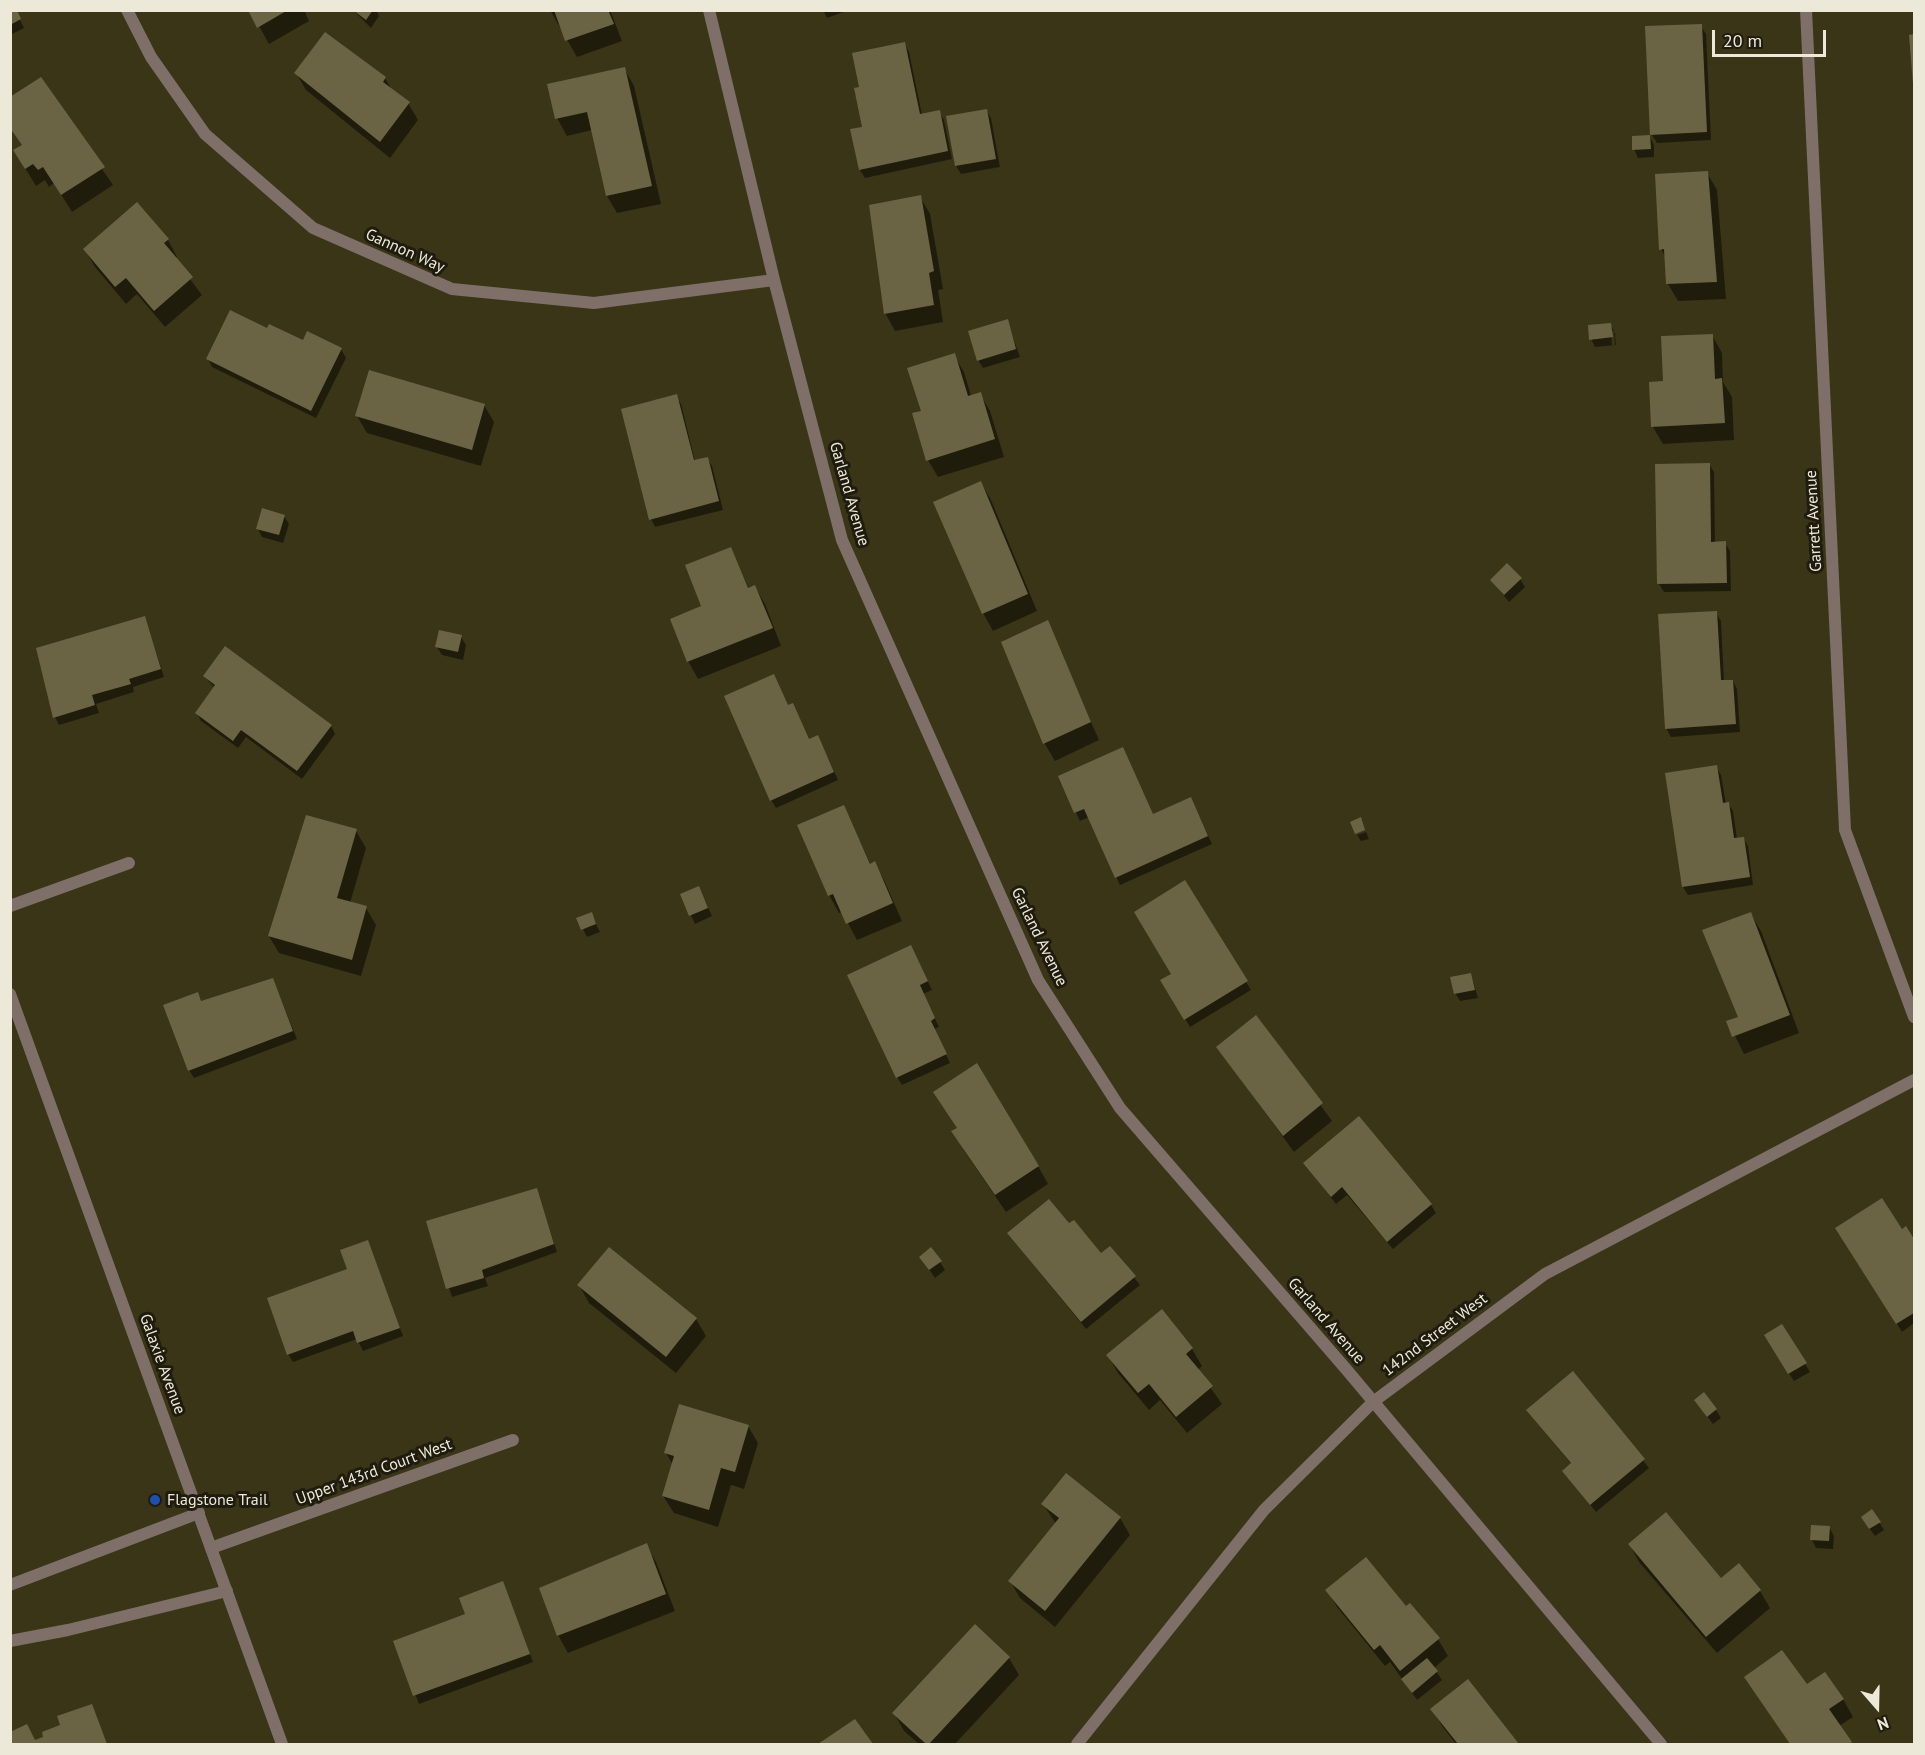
<!DOCTYPE html>
<style>
body{margin:0}
#map{position:relative;width:1925px;height:1755px;overflow:hidden;background:#3b3517;font-family:"PT Sans",sans-serif}
canvas{display:block}
.frame{position:absolute;inset:0;border:12px solid #ede9d8;pointer-events:none}
.north{position:absolute;left:1847px;top:1677px;width:60px;height:60px;-webkit-text-stroke:4px #1f1c0f;paint-order:stroke;rotate:160deg;font-size:16px;font-weight:700;line-height:24px;text-align:center;color:#ede9d8}
.north::after{content:'';display:block;margin:auto;width:21px;height:27px;background:#ede9d8;clip-path:polygon(50% 0,100% 100%,50% 72%,0 100%)}
.scale{position:absolute;left:1712px;top:30px;width:114px;height:27px;box-sizing:border-box;border:3px solid #ede9d8;border-top:0;padding-left:8px;font-size:18px;line-height:21px;white-space:nowrap;color:#ede9d8;-webkit-text-stroke:4px #1f1c0f;paint-order:stroke}
</style>
<div id="map">
<canvas width="1925" height="1755"></canvas>
<div class="frame"></div>
<div class="north">N</div>
<div class="scale">20 m</div>
</div>
<script>
const ctx = document.querySelector('canvas').getContext('2d');
ctx.lineJoin = 'round';
function paint(path, color) { ctx.fillStyle = color; ctx.fill(path, 'evenodd'); }
function stroke(path, color, width, dash) { ctx.strokeStyle = color; ctx.lineWidth = width; ctx.lineCap = dash ? 'butt' : 'round'; ctx.setLineDash(dash || []); ctx.stroke(path); }
function label(font, color, halo, rows, align = 'center') {
  ctx.font = font + ' "PT Sans",sans-serif'; ctx.lineWidth = 6; ctx.setLineDash([]); ctx.textBaseline = 'middle'; ctx.strokeStyle = halo; ctx.fillStyle = color; for (const [text, x, y, turn = 0] of rows) {
    ctx.save(); ctx.translate(x, y); ctx.rotate((+turn || 0) * Math.PI / 180); ctx.textAlign = isNaN(turn) ? turn : align; if (halo) ctx.strokeText(text, 0, 0); ctx.fillText(text, 0, 0); ctx.restore();
  }
}
paint(new Path2D(`
 M10 10H15L24 28 10 35Z
 M250 10H304L309 21 269 44Z
 M353 10H376L379 16 371 28Z
 M550 10H610L622 41 577 57Z
 M823 10H849L827 18Z
 M1701 26 1706 34 1711 140 1657 143 1652 135Z
 M1911 36H1914V81V80Z
 M904 43 909 52 922 115 939 112 944 120 952 159 865 178 860 170 864 128 860 88Z
 M624 68 634 86 661 204 617 213 607 196 592 130 567 136 557 118Z
 M296 73 385 78 392 90 408 103 418 120 390 158 306 90Z
 M40 79 113 185 72 212 54 183 49 187 45 180 36 186 25 168 23 146Z
 M986 110 991 118 1000 167 961 174 956 166Z
 M1650 137 1654 145V157L1638 158 1634 149Z
 M1707 173 1717 190 1726 299 1678 301 1668 284 1666 258 1661 249Z
 M920 197 930 214 943 289 938 290 943 322 895 331 885 313Z
 M168 240 177 257 175 259 202 295 165 327 137 294 126 304 95 267 85 250Z
 M1007 321 1020 357 983 368 978 360Z
 M1610 324 1615 333 1616 345 1595 347 1591 339ZM1611 331H1614L1615 345H1612Z
 M267 330 303 342 341 349 346 358 316 418 212 367 208 359Z
 M1712 335 1722 353 1723 382 1732 397 1734 440 1663 444 1653 427 1650 383H1665Z
 M954 355 964 372 971 396 980 394 990 411 1004 457 938 477 928 460 922 412Z
 M676 396 681 404 695 461 707 458 712 466 723 510 655 527 651 519Z
 M484 405 494 422 481 466 367 433 357 416Z
 M1709 464 1714 472 1715 543H1725L1730 551 1731 591 1664 592 1659 584Z
 M981 483 991 500 1037 611 993 631 983 613Z
 M284 516 289 524 283 543 262 537 258 529Z
 M730 549 749 589 755 587 765 604 781 646 698 679 688 661 703 607Z
 M1520 579 1525 587 1509 602 1492 581Z
 M1716 613 1721 621 1724 681H1733L1737 689 1740 732 1671 737 1666 728Z
 M145 617 164 677 133 687 134 692 96 704 99 713 59 725 55 717Z
 M1047 622 1099 740 1055 761 1045 744 1003 643Z
 M461 637 466 645 463 660 442 655 437 647Z
 M204 676 331 726 335 734 302 779 246 737 238 748 201 721 197 713 215 688Z
 M788 707 809 741 822 745 838 780 776 808 771 800Z
 M1716 767 1721 775 1726 804 1728 803 1733 811 1737 839 1743 838 1748 846 1753 885 1688 895 1683 887 1667 774Z
 M1060 777 1153 816 1195 807 1212 844 1120 885 1089 817 1080 821Z
 M844 807 871 865 874 863 884 880 902 921 857 940 842 912 839 913 829 895Z
 M356 831 366 848 350 903 366 908 376 925 361 976 279 953 269 936Z
 M1366 832 1369 839 1361 841 1357 835Z
 M1185 882 1251 990 1190 1027 1162 981 1173 974Z
 M699 888 712 916 695 924 682 895Z
 M591 914 600 932 587 937 583 929Z
 M1751 914 1761 931 1799 1033 1744 1054 1728 1022 1740 1018Z
 M915 955 932 990 923 994 939 1027 934 1029 950 1063 902 1085 897 1077Z
 M1471 974 1478 998 1460 1001 1455 993Z
 M273 980 297 1039 194 1078 189 1070 197 994 202 1002Z
 M1256 1017 1332 1121 1294 1152 1218 1048Z
 M963 1149 1038 1166 1048 1184 1006 1212Z
 M1305 1164 1431 1205 1436 1213 1393 1249 1347 1195 1336 1204Z
 M537 1190 557 1252 485 1278 488 1286 452 1297 428 1222Z
 M1069 1226 1101 1255 1110 1248 1140 1285 1086 1329 1008 1234Z
 M1906 1228 1914 1242V1323L1902 1332 1842 1236Z
 M368 1241 403 1336 363 1351 357 1339 293 1362 288 1354Z
 M940 1262 945 1270 935 1278 926 1265Z
 M579 1285 696 1319 706 1336 676 1373 589 1303Z
 M1770 1344 1805 1364 1810 1372 1794 1381Z
 M1192 1349 1202 1366 1198 1370 1222 1404 1187 1433 1160 1400 1149 1410 1118 1373 1108 1356Z
 M1573 1373 1649 1468 1596 1512 1564 1472 1572 1465 1533 1418Z
 M1701 1408 1716 1410 1721 1418 1713 1424Z
 M748 1426 758 1443 744 1489 731 1485 718 1527 674 1513 663 1496 673 1465 666 1453Z
 M1043 1504 1120 1518 1130 1535 1055 1627 1020 1598 1010 1581 1056 1524Z
 M1879 1522 1884 1530 1875 1536 1867 1525Z
 M1829 1527 1834 1536 1833 1549 1816 1548 1812 1540Z
 M646 1545 656 1562 675 1611 568 1653 558 1635Z
 M1630 1545 1721 1580 1760 1591 1770 1608 1717 1653 1639 1562Z
 M503 1583 533 1662 419 1704 395 1641 467 1615Z
 M1327 1590 1406 1608 1438 1639 1448 1656 1434 1668 1442 1680 1417 1700 1390 1662 1385 1666 1337 1607Z
 M1009 1658 1019 1675 955 1744H919L904 1731 894 1713Z
 M1746 1678 1806 1687 1843 1699 1853 1717 1839 1726 1852 1744H1790Z
 M1467 1681 1517 1744H1456L1442 1726 1432 1709Z
 M91 1705 107 1744H10V1733L35 1741 45 1738Z
 M854 1721 871 1744H821Z`), '#0007');
paint(new Path2D(`
 M10 10H17L21 19 10 25Z
 M248 10H288L257 28Z
 M353 10H373L366 20Z
 M554 10H608L614 24 565 41Z
 M1702 24 1707 132 1650 135 1645 26Z
 M325 32 386 77 383 82 410 102 380 142 294 73Z
 M1914 34V84H1913L1909 35Z
 M905 42 920 114 940 110 948 151 859 170 850 129 862 127 854 88 859 87 852 53Z
 M625 67 652 186 606 196 587 112 555 119 547 84Z
 M41 77 105 167 61 195 43 167 38 170 33 164 25 169 13 150 22 145 10 128V97Z
 M987 109 996 159 955 166 946 116Z
 M1650 135 1651 149 1632 150V136Z
 M1708 171 1717 282 1666 284 1664 249 1659 250 1655 174Z
 M921 195 934 271 929 273 934 305 884 314 869 205Z
 M137 202 169 239 164 243 193 277 154 311 126 278 115 287 83 249Z
 M230 310 267 328 269 324 303 340 307 331 342 348 311 411 206 359Z
 M1008 319 1016 349 977 361 968 331Z
 M1611 323 1613 337 1589 340 1588 325Z
 M1713 334 1715 379 1722 378 1725 423 1651 427 1649 382 1663 381 1661 336Z
 M955 353 968 396 981 392 995 439 926 461 912 413 921 411 907 368Z
 M369 370 485 404 472 450 355 416Z
 M677 394 694 460 708 457 719 501 649 520 621 409Z
 M1710 463 1711 542 1726 541 1727 583 1657 584 1655 464Z
 M981 481 1028 594 982 614 933 502Z
 M262 508 285 515 279 535 256 529Z
 M731 547 748 588 755 585 773 628 687 662 670 619 701 606 685 565Z
 M1507 563 1522 578 1504 595 1490 580Z
 M1717 611 1721 680H1733L1736 724 1665 729 1658 614Z
 M145 616 161 669 129 679 131 684 92 695 95 705 53 718 36 648Z
 M1048 620 1091 722 1043 744 1001 642Z
 M439 630 462 635 458 652 435 647Z
 M225 646 332 725 297 771 241 730 233 741 195 713 215 685 203 676Z
 M774 674 788 705 793 703 809 739 818 735 834 772 770 801 724 696Z
 M1123 747 1153 814 1191 797 1208 836 1115 878 1084 809 1074 813 1058 776Z
 M1717 765 1723 803 1729 802 1734 838 1744 837 1750 877 1682 887 1665 773Z
 M844 805 870 864 875 861 893 903 846 924 833 894 828 896 797 825Z
 M306 815 357 829 337 898 367 906 352 960 268 936Z
 M1361 817 1365 830 1355 834 1350 822Z
 M1185 880 1248 981 1184 1020 1160 980 1171 974 1134 912Z
 M699 886 708 908 689 916 680 894Z
 M592 912 596 924 581 930 576 918Z
 M1751 912 1790 1015 1732 1037 1726 1021 1738 1017 1702 930Z
 M911 945 928 981 920 985 935 1018 931 1021 947 1054 896 1078 847 975Z
 M1471 973 1475 990 1454 994 1450 977Z
 M273 978 293 1031 188 1071 163 1005 198 992 201 1001Z
 M1256 1015 1323 1103 1283 1136 1216 1047Z
 M977 1063 1039 1166 995 1195 951 1131 957 1128 933 1092Z
 M1359 1116 1432 1204 1387 1242 1342 1187 1331 1197 1303 1163Z
 M537 1188 554 1244 482 1270 484 1278 446 1289 426 1221Z
 M1882 1198 1902 1229 1906 1226 1914 1239V1313L1896 1324 1835 1228Z
 M1049 1199 1069 1223 1074 1220 1101 1253 1110 1246 1136 1276 1081 1322 1007 1233Z
 M368 1240 400 1328 357 1343 353 1331 287 1355 267 1298 347 1269 340 1250Z
 M609 1247 697 1318 666 1357 577 1285Z
 M931 1247 942 1261 929 1270 919 1257Z
 M1162 1309 1193 1348 1186 1354 1213 1386 1176 1417 1149 1384 1138 1393 1106 1355Z
 M1782 1324 1807 1363 1788 1374 1764 1335Z
 M1573 1371 1645 1459 1590 1505 1562 1471 1571 1463 1526 1410Z
 M1704 1392 1717 1409 1707 1417 1694 1400Z
 M679 1404 749 1425 735 1472 721 1468 709 1510 662 1496 674 1456 664 1453Z
 M1066 1473 1121 1517 1045 1611 1008 1581 1059 1518 1041 1504Z
 M1872 1509 1881 1522 1869 1529 1861 1517Z
 M1666 1512 1721 1578 1739 1563 1761 1590 1706 1637 1628 1544Z
 M1811 1525 1830 1526 1829 1541 1810 1540Z
 M647 1543 666 1594 557 1636 539 1588Z
 M1366 1557 1406 1606 1410 1603 1440 1638 1400 1671 1380 1645 1374 1650 1325 1590Z
 M503 1581 530 1654 413 1696 393 1641 465 1614 459 1598Z
 M975 1624 1010 1657 929 1744H926L892 1713Z
 M1782 1650 1807 1684 1825 1672 1844 1699 1829 1709 1852 1742 1849 1744H1790L1744 1677Z
 M1427 1658 1438 1671 1412 1693 1401 1679Z
 M1468 1679 1519 1744H1458L1430 1709Z
 M92 1704 107 1744H10V1732L27 1724 35 1740 43 1737 42 1732 60 1725 57 1716Z
 M855 1719 873 1744H818Z`), '#6b6444');
stroke(new Path2D(`
 M127 10 151 57 205 134 313 228 452 289 594 303 774 280
 M709 10 774 280 842 540 1038 980 1120 1108 1346 1369 1661 1744
 M1806 10 1845 830 1914 1017
 M10 906 129 863
 M211 1548 513 1440
 M10 1585 199 1513
 M10 1641 68 1630 227 1591
 M1077 1744 1264 1510 1373 1402 1545 1274 1914 1080`), '#7e6f69', 12);
stroke(new Path2D(`
 M10 994 282 1744`), '#7e6f69', 12);
for (const [x, y, r, color] of [
 [155,1500,6,"#1a4fb4"]
]) { const dot = new Path2D(); dot.arc(x, y, r, 0, 2 * Math.PI); ctx.fillStyle = color; ctx.fill(dot); stroke(dot, '#1f1c0f', 2); }
label('16px', '#ede9d8', '#1f1c0f', [
 ["Gannon Way",405,251,24],
 ["Garland Avenue",849,494,74],
 ["Garrett Avenue",1814,521,-93],
 ["Garland Avenue",1039,937,64],
 ["Garland Avenue",1326,1321,49],
 ["142nd Street West",1435,1335,-37],
 ["Galaxie Avenue",162,1364,70],
 ["Upper 143rd Court West",374,1472,-20]
]);
label('16px', '#ede9d8', '#1f1c0f', [
 ["Flagstone Trail",167,1500]
], 'left');
</script>
